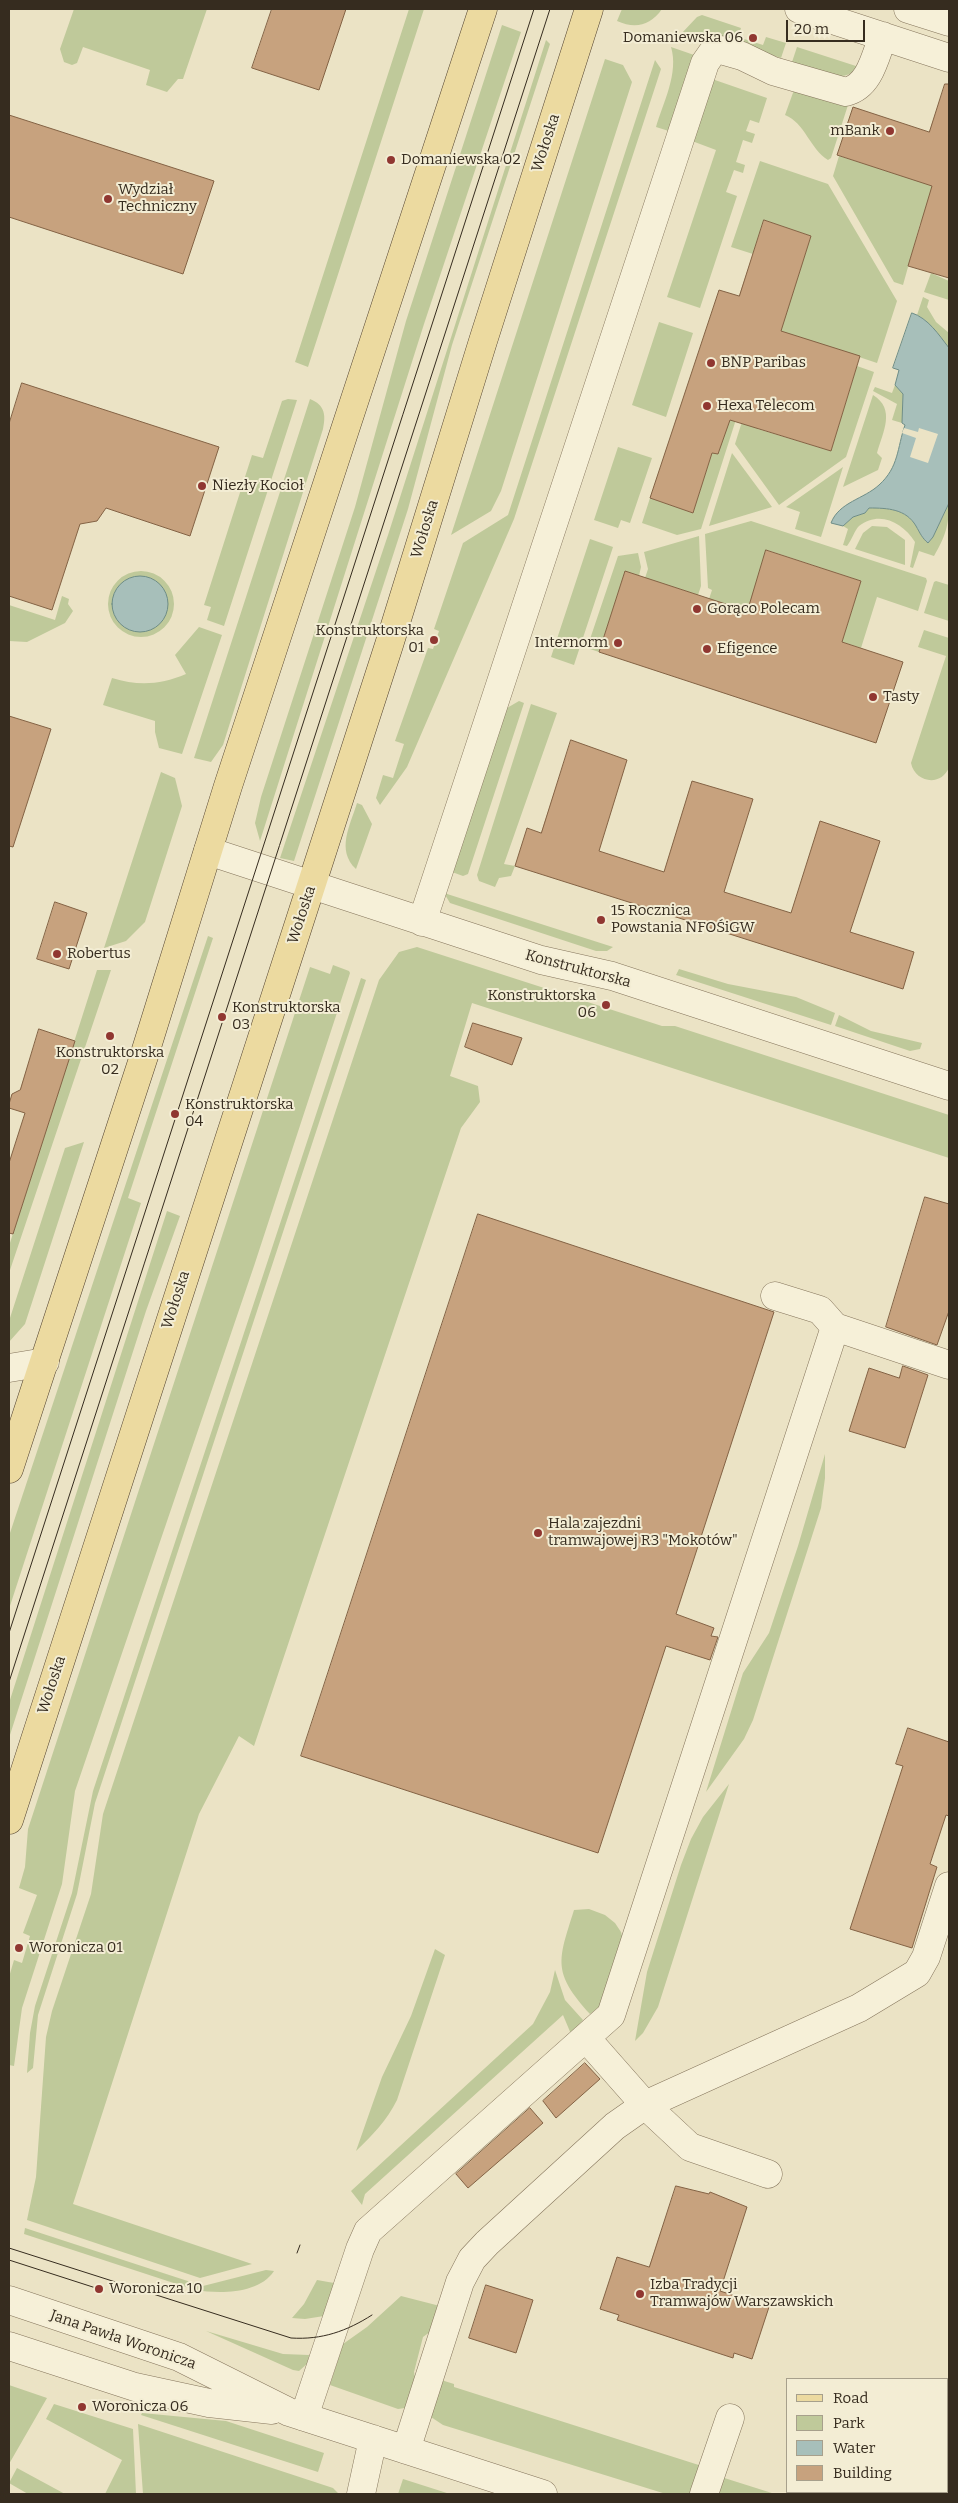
<!DOCTYPE html>
<meta charset="utf-8">
<style>
body{margin:0}
#map{position:relative;width:958px;height:2503px;overflow:hidden;background:#ebe3c5;font-family:Bitter,serif}
canvas{display:block}
.frame{position:absolute;inset:0;border:10px solid #362c1f;pointer-events:none}
.legend{position:absolute;left:786px;top:2378px;width:162px;height:115px;box-sizing:border-box;background:#f3edd4;border:1px solid #a7a08c;margin:0;padding:6px 9px;list-style:none;font-size:15px;color:#362c1f}
.legend li{display:flex;align-items:center;gap:10px;height:25px}
.legend b{width:25px;border:1px solid #a7a08c}
.scale{position:absolute;left:786px;top:20px;width:79px;height:22px;box-sizing:border-box;border:2px solid #362c1f;border-top:0;padding-left:6px;font-size:15px;line-height:18px;white-space:nowrap;color:#362c1f;-webkit-text-stroke:4px #f3edd4;paint-order:stroke}
</style>
<div id="map">
<canvas width="958" height="2503"></canvas>
<div class="frame"></div>
<ul class="legend">
<li><b style="height:6px;background:#ecdaa0"></b>Road</li>
<li><b style="height:14px;background:#bfc99a"></b>Park</li>
<li><b style="height:14px;background:#a7bfba"></b>Water</li>
<li><b style="height:14px;background:#c7a27e"></b>Building</li>
</ul>
<div class="scale">20 m</div>
</div>
<script>
const ctx = document.querySelector('canvas').getContext('2d');
ctx.lineJoin = 'round';
function paint(path, color) { ctx.fillStyle = color; ctx.fill(path, 'evenodd'); }
function stroke(path, color, width, dash) { ctx.strokeStyle = color; ctx.lineWidth = width; ctx.lineCap = dash ? 'butt' : 'round'; ctx.setLineDash(dash || []); ctx.stroke(path); }
function label(font, color, halo, rows, align = 'center') {
  ctx.font = font + ' Bitter,serif'; ctx.lineWidth = 4; ctx.setLineDash([]); ctx.textBaseline = 'middle'; ctx.strokeStyle = halo; ctx.fillStyle = color; for (const [text, x, y, turn = 0] of rows) {
    ctx.save(); ctx.translate(x, y); ctx.rotate((+turn || 0) * Math.PI / 180); ctx.textAlign = isNaN(turn) ? turn : align; if (halo) ctx.strokeText(text, 0, 0); ctx.fillText(text, 0, 0); ctx.restore();
  }
}
paint(new Path2D(`
 M74 9H207L183 79H178L167 92 146 85 150 70 83 47 77 63 72 65 64 62 60 49Z
 M409 9H424L308 367 295 362Z
 M622 9H662C650 26 635 29 617 21Z
 M702 15 741 28 738 37 763 45 766 37 786 43 781 58 704 34 701 41 681 34 697 17Z
 M502 25 521 32 424 324 260 841 255 823 261 797 355 507 406 321Z
 M546 40 550 44 452 345 408 509 294 861 280 858 388 535Z
 M671 47 697 56 672 132 656 127C663 103 679 73 671 47Z
 M797 47 859 67C842 87 812 69 792 62Z
 M605 59 623 65 632 82 501 491 491 511 451 535Z
 M655 60 661 69 514 519 407 767 380 805 376 798 383 775 393 778 404 744 395 741 428 648 433 649 439 631 434 629 463 543 508 515Z
 M712 79 767 98 759 123 750 120 746 131 755 134 752 143 743 140 736 162 745 165 743 173 734 170 726 192 737 196 700 308 667 297 716 150 692 141Z
 M794 90 837 104 848 105 831 158 828 160C810 149 805 123 785 115Z
 M839 156 944 189 920 224 903 285 894 282 833 176Z
 M760 161 828 184 897 301 877 363 859 357 777 342 811 236 764 220 753 254 731 247Z
 M931 273 949 281V300L924 292Z
 M923 297 929 300 927 307 936 322 949 333V348C941 339 928 319 917 315Z
 M659 322 693 333 666 417 632 405Z
 M857 366 874 372 846 457 779 505 735 444 745 412 758 429 831 451Z
 M895 385 903 394 902 423 892 420 897 404 873 391 875 387 892 393Z
 M873 395C896 409 883 432 877 453L882 458 878 470 843 487Z
 M288 399 297 400 224 626 207 620 211 607 204 605 252 455 263 458 282 401Z
 M310 399C325 405 326 415 323 429L223 745 211 762 194 758Z
 M732 408 739 410 701 529 677 535 642 523 650 498 693 513 712 453 718 454Z
 M618 447 652 458 630 523 621 520 618 528 594 520Z
 M732 453 772 507 709 526Z
 M843 467 821 537 795 529 800 512 786 507Z
 M949 503C949 526 945 537 934 556L919 551 913 568 910 567 915 542C903 523 880 510 859 526 854 531 852 540 847 546L843 545 848 529 843 526 853 517 865 513 869 508C888 508 906 509 916 526 920 533 922 538 928 543L933 537Z
 M751 521 926 578 927 581 918 611 877 597 861 648 842 642 861 581 767 550 747 611 709 599 712 590 708 588 705 534Z
 M872 526 887 527 905 540V565L855 549 863 533Z
 M699 536 701 586 698 595 645 578 648 569 644 552Z
 M590 539 613 547 574 665 551 657Z
 M638 553 641 567 639 576 625 572 599 652 587 648 618 556Z
 M108 604a33 33 0 1 1 66 0a33 33 0 1 1-66 0Z
 M936 581 949 585V621L924 613 934 582Z
 M62 596 69 599 68 604 73 611 65 623 27 642 9 641V605L55 620Z
 M199 627 222 635 182 754 159 748 155 732V721L103 705 112 678C138 686 160 685 186 674L175 655Z
 M924 630 949 638V767C942 787 915 783 911 763L946 656 918 647Z
 M519 701 524 703 468 874 463 876 452 872 507 708Z
 M531 704 557 713 504 864 515 866 511 876 499 878 495 887 479 881 477 875Z
 M161 772 175 778 182 806 145 922 126 941 104 948Z
 M357 803 362 805 372 824 356 869C336 850 350 826 357 803Z
 M444 893 613 947 607 951H596L450 903Z
 M208 936 213 938 128 1198 141 1203 9 1609V1536Z
 M417 947 662 1026H675L949 1115V1158L472 1003 450 1076 478 1086 480 1102 461 1128 254 1746 239 1736 199 1814 73 2204 252 2264 200 2278 27 2220 36 2177 46 2037 52 2011 91 1894 103 1814 379 980 399 952Z
 M333 965 349 971 350 973 254 1266 75 1791 62 1884 22 2008 14 2066 9 2065V1977L14 1960 22 1963 30 1936 23 1933 37 1895 19 1888 25 1867 28 1829 310 967 330 974Z
 M679 969 728 984 796 997 835 1013 831 1025 676 975Z
 M97 970H111L9 1273V1246Z
 M361 978 366 980 95 1803 77 1894 38 2015 33 2068 27 2073 30 2033 35 2006 72 1893 93 1791Z
 M839 1015 871 1031 922 1043 920 1049 910 1051 835 1026Z
 M84 1142 25 1324 9 1342V1321L65 1148Z
 M167 1211 180 1216 146 1311 9 1738V1703Z
 M825 1454V1478L821 1508 753 1720 744 1739 706 1792 743 1673 769 1633 798 1546Z
 M729 1784 658 2007 643 2033 635 2041 647 1972 681 1865 691 1839 703 1817Z
 M589 1909 605 1915 615 1923 621 1932 624 1942 609 1992 599 2007 590 2014C552 1972 558 1961 574 1910Z
 M435 1949 445 1955 397 2100C387 2120 373 2135 356 2151L382 2077 411 2016Z
 M555 1970 565 2000 583 2020 571 2034 563 2015 365 2194 362 2205 351 2191 533 2024 550 1992Z
 M25 2228 203 2286 266 2270 274 2271C259 2294 220 2294 195 2290L24 2234Z
 M317 2280 334 2283 324 2316 305 2319 292 2318 304 2304Z
 M401 2296 440 2306 434 2329 423 2337 414 2372 416 2384 410 2402 405 2408 398 2409 330 2385 343 2344 367 2327Z
 M206 2331 283 2354 309 2355 308 2363 299 2371 293 2370Z
 M438 2379 454 2384V2387L705 2467 699 2494H666L443 2425 431 2417Z
 M9 2385 47 2398 9 2464Z
 M54 2404 133 2429 136 2494H105L122 2460 46 2419Z
 M142 2413 226 2421 324 2453 318 2472 141 2415Z
 M138 2424 333 2488 339 2494H143Z
 M17 2468 65 2494H28L9 2483Z
 M718 2476 775 2494H712Z
 M403 2479 450 2494H398Z`), '#bfc99a');
const water = new Path2D(`
 M912 313C928 318 939 335 949 348V503L933 537 928 543C922 538 920 533 916 526 906 509 888 508 869 508L865 513 853 517 843 526 831 523C839 502 864 499 879 485 899 467 897 448 905 425L902 423 903 394 895 385 899 370 893 368Z
 M112 604a28 28 0 1 1 56 0a28 28 0 1 1-56 0Z`);
paint(water, '#a7bfba');
stroke(water, '#6e8d87', 1);
paint(new Path2D(`
 M904 428 918 432 919 428 938 434 928 463 910 457 916 438 902 433Z`), '#ebe3c5');
const building = new Path2D(`
 M272 9H346L319 90 252 68Z
 M945 84H949V278L908 266 932 186 837 155 853 107 929 132Z
 M9 115 214 181 183 274 9 217Z
 M764 220 811 236 781 331 860 356 831 451 730 420 718 454 712 453 693 513 650 498 719 290 739 296Z
 M22 383 219 447 190 536 106 508 97 521 80 524 52 610 9 596V424Z
 M766 550 861 581 842 642 903 662 876 743 599 652 625 571 747 611Z
 M9 716 51 729 13 847 9 846Z
 M571 740 627 760 599 851 664 872 692 781 753 799 724 892 791 913 820 821 880 841 850 932 914 952 903 989 515 866 527 828 541 833Z
 M55 902 87 913 69 969 37 959Z
 M473 1023 522 1038 512 1065 465 1047Z
 M39 1029 75 1041 13 1234 9 1233V1163L25 1113 9 1108V1104L12 1094 20 1090Z
 M925 1197 949 1204V1311L937 1345 886 1327Z
 M478 1214 774 1312 676 1614 714 1628 711 1636 718 1637 710 1660 666 1646 598 1853 301 1756Z
 M903 1366 928 1375 905 1448 849 1431 869 1368 899 1378Z
 M908 1728 949 1742V1816L946 1815 930 1864 937 1867 912 1948 850 1929 903 1766 896 1764Z
 M585 2063 600 2079 556 2118 543 2101Z
 M530 2108 543 2123 468 2188 456 2174Z
 M676 2186 709 2194 710 2192 747 2207 720 2291 769 2307 752 2359 734 2353 733 2358 617 2320 619 2315 600 2309 617 2257 649 2267Z
 M486 2285 533 2300 516 2353 469 2338Z`);
paint(building, '#c7a27e');
stroke(building, '#836244', 1);
const minor = new Path2D(`
 M799 9 949 58
 M908 9 949 22
 M208 851 541 960 612 976 949 1086
 M422 922 705 63 712 53 721 50 742 56 773 71 846 92C870 86 875 57 883 36
 M775 1296 820 1310 835 1327 949 1365
 M9 1368 45 1362
 M586 2038 645 2105 690 2147 768 2174
 M9 2300 179 2357 289 2412 543 2494
 M9 2346 135 2387 209 2403 272 2410
 M304 2417 360 2249 368 2231 611 2015 835 1327
 M406 2450 460 2282 472 2259 487 2243 615 2126 645 2105 859 2008 917 1973 926 1957 949 1886
 M361 2494 373 2439
 M704 2494 730 2418
 M867 2494 868 2492`);
const major = new Path2D(`
 M9 1469 145 1053 228 786 483 9
 M9 1820 389 645 483 341 589 9`);
stroke(minor, '#85755c', 29);
stroke(major, '#534330', 29);
stroke(minor, '#f6f0d8', 28);
stroke(major, '#ecdaa0', 28);
stroke(new Path2D(`
 M9 1633 534 9
 M9 1682 550 9
 M9 2248 291 2338C322 2340 347 2331 372 2315
 M297 2253 300 2245
 M9 2260 99 2289`), '#362c1f', 1);
for (const [x, y, r, color] of [
 [753,38,5,"#903731"],
 [890,131,5,"#903731"],
 [391,160,5,"#903731"],
 [108,199,5,"#903731"],
 [711,363,5,"#903731"],
 [707,406,5,"#903731"],
 [202,486,5,"#903731"],
 [697,609,5,"#903731"],
 [434,640,5,"#903731"],
 [618,643,5,"#903731"],
 [707,649,5,"#903731"],
 [873,697,5,"#903731"],
 [601,920,5,"#903731"],
 [57,954,5,"#903731"],
 [606,1005,5,"#903731"],
 [222,1017,5,"#903731"],
 [110,1036,5,"#903731"],
 [175,1114,5,"#903731"],
 [538,1533,5,"#903731"],
 [19,1948,5,"#903731"],
 [99,2289,5,"#903731"],
 [640,2294,5,"#903731"],
 [82,2407,5,"#903731"]
]) { const dot = new Path2D(); dot.arc(x, y, r, 0, 2 * Math.PI); ctx.fillStyle = color; ctx.fill(dot); stroke(dot, '#f3edd4', 2); }
label('15px', '#362c1f', '#f3edd4', [
 ["Domaniewska 06",743,38,"right"],
 ["mBank",880,131,"right"],
 ["Domaniewska 02",401,160],
 ["Wydział",118,190],
 ["Techniczny",118,207],
 ["BNP Paribas",721,363],
 ["Hexa Telecom",717,406],
 ["Niezły Kocioł",212,486],
 ["Gorąco Polecam",707,609],
 ["Konstruktorska",424,631,"right"],
 ["01",424,648,"right"],
 ["Internorm",608,643,"right"],
 ["Efigence",717,649],
 ["Tasty",883,697],
 ["15 Rocznica",611,911],
 ["Powstania NFOŚiGW",611,928],
 ["Robertus",67,954],
 ["Konstruktorska",596,996,"right"],
 ["06",596,1013,"right"],
 ["Konstruktorska",232,1008],
 ["03",232,1025],
 ["Konstruktorska",110,1053,"center"],
 ["02",110,1070,"center"],
 ["Konstruktorska",185,1105],
 ["04",185,1122],
 ["Hala zajezdni",548,1524],
 ["tramwajowej R3 \"Mokotów\"",548,1541],
 ["Woronicza 01",29,1948],
 ["Izba Tradycji",650,2285],
 ["Tramwajów Warszawskich",650,2302],
 ["Woronicza 10",109,2289],
 ["Woronicza 06",92,2407]
], 'left');
label('15px', '#362c1f', '#f3edd4', [
 ["Wołoska",546,143,-72],
 ["Wołoska",425,529,-73],
 ["Wołoska",302,915,-72],
 ["Konstruktorska",578,969,15],
 ["Wołoska",176,1300,-72],
 ["Wołoska",52,1685,-72],
 ["Jana Pawła Woronicza",123,2340,19]
]);
</script>
